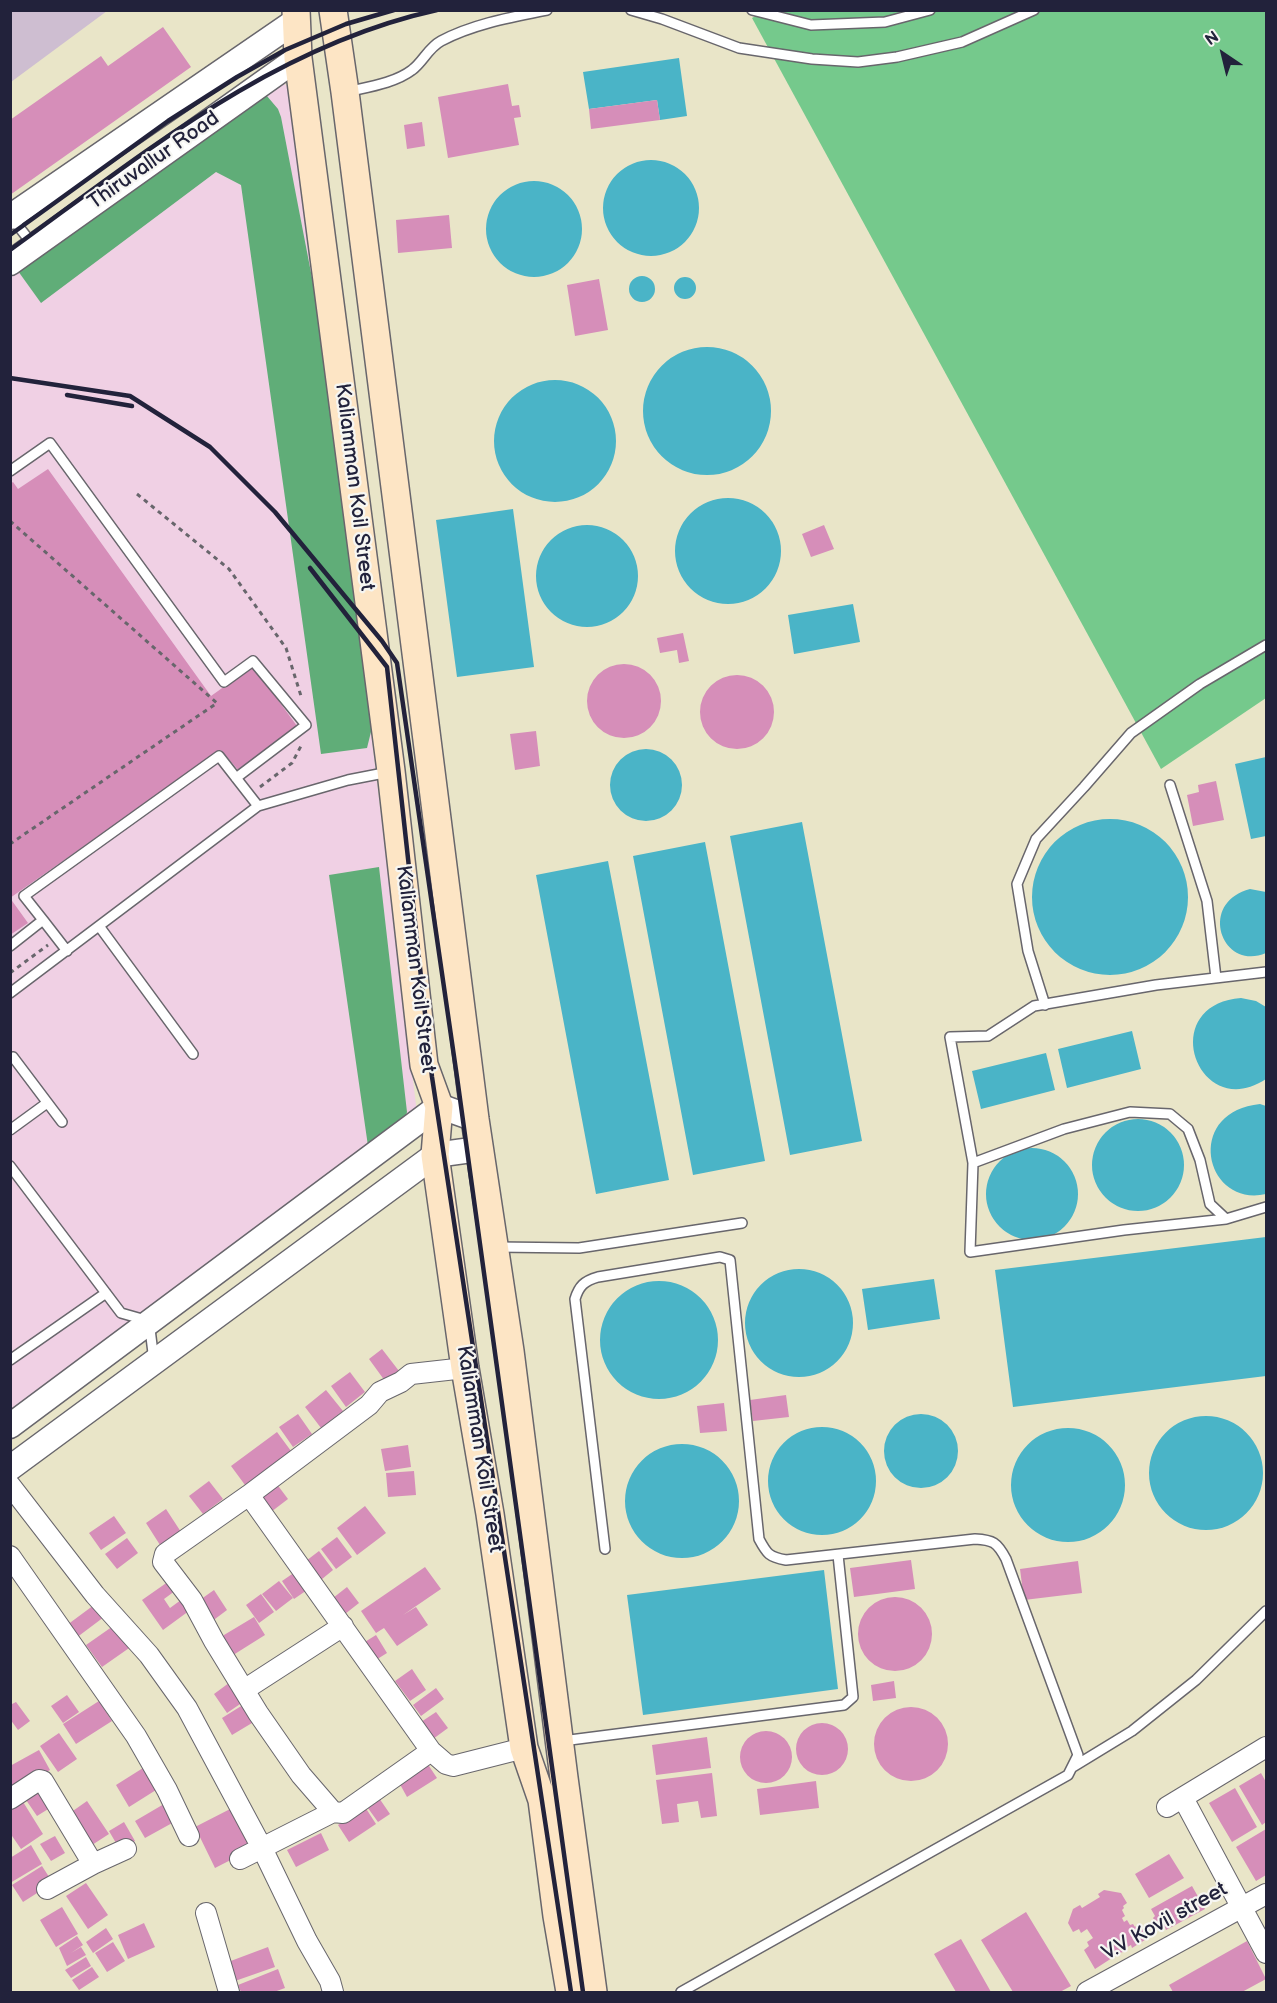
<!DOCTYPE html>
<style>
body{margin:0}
#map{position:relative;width:1277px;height:2003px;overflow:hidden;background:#e9e5c8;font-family:"Balsamiq Sans",sans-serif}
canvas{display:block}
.frame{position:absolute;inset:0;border:12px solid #22223b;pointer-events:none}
.north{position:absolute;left:1193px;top:24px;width:60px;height:60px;-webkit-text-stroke:4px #f6f6f2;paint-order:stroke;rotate:325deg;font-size:16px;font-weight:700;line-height:24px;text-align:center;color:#22223b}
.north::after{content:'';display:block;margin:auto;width:21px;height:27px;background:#22223b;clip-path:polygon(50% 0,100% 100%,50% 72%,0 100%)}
</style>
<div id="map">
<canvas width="1277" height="2003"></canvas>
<div class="frame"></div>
<div class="north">N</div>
</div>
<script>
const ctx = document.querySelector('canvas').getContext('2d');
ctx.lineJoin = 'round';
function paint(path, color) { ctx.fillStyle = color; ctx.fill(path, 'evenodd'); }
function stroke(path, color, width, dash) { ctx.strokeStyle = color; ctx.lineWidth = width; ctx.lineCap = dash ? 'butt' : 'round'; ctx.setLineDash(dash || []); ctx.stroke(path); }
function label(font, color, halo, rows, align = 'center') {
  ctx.font = font + ' "Balsamiq Sans",sans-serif'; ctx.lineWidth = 4.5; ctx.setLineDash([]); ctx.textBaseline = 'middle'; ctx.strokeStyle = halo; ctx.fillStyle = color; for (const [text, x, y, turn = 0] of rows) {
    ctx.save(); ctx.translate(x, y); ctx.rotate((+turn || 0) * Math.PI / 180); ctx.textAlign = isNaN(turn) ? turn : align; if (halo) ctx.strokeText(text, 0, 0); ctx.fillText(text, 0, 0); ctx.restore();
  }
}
paint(new Path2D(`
 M280 81 290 88 294 95 419 1130 10 1419V268Z`), '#f0d0e4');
paint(new Path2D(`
 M11 10H107V11L11 82Z`), '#cebed1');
paint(new Path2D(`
 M766 10 1266 11V698L1161 769 752 18Z`), '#75c98c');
paint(new Path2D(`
 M261 89 278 109 281 117 387 667 367 748 321 754 241 185 216 172 41 303 18 271Z
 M379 867 407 1112 404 1122 369 1153 329 875Z`), '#60ad78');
paint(new Path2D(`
 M679 58 687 116 660 120 657 100 589 109 583 72Z
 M603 208a48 48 0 1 1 96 0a48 48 0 1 1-96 0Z
 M486 229a48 48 0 1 1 96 0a48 48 0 1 1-96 0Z
 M629 289a13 13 0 1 1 26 0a13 13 0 1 1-26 0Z
 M674 288a11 11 0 1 1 22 0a11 11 0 1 1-22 0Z
 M643 411a64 64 0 1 1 128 0a64 64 0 1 1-128 0Z
 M494 441a61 61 0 1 1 122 0a61 61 0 1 1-122 0Z
 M675 551a53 53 0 1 1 106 0a53 53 0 1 1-106 0Z
 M513 509 534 667 457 677 436 520Z
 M536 576a51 51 0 1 1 102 0a51 51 0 1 1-102 0Z
 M853 604 860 642 794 654 788 615Z
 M610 785a36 36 0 1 1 72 0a36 36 0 1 1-72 0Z
 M1266 757V836L1251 839 1235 764Z
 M1032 897a78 78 0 1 1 156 0a78 78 0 1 1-156 0Z
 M802 822 862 1141 790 1155 730 836Z
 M705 842 765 1161 693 1175 633 856Z
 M608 861 669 1180 596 1194 536 875Z
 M1250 889 1266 892V953C1222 972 1197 903 1250 889Z
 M1241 998 1256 1001 1266 1007V1079C1198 1124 1155 1005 1241 998Z
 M1132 1031 1141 1069 1067 1088 1058 1049Z
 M1046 1053 1055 1090 981 1109 972 1071Z
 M1260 1104 1266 1106V1194C1205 1208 1183 1112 1260 1104Z
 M1092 1165a46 46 0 1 1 92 0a46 46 0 1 1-92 0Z
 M986 1194a46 46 0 1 1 92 0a46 46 0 1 1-92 0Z
 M1266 1237V1376L1013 1407 995 1270Z
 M745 1323a54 54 0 1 1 108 0a54 54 0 1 1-108 0Z
 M934 1279 940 1319 868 1330 862 1289Z
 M600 1340a59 59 0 1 1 118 0a59 59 0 1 1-118 0Z
 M884 1451a37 37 0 1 1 74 0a37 37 0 1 1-74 0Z
 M1149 1473a57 57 0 1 1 114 0a57 57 0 1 1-114 0Z
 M768 1481a54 54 0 1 1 108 0a54 54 0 1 1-108 0Z
 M1011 1485a57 57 0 1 1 114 0a57 57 0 1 1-114 0Z
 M625 1501a57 57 0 1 1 114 0a57 57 0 1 1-114 0Z
 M824 1570 838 1689 643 1715 627 1595Z`), '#4ab4c7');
paint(new Path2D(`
 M163 27 191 67 10 195V120L101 56 108 66Z
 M508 84 512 106 519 105 521 117 514 118 519 145 448 158 438 97Z
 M657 100 660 120 591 129 589 109Z
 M422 122 425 146 407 149 404 125Z
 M449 215 452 248 398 253 396 220Z
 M599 279 608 330 575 336 567 285Z
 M48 469 211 696 253 666 297 726 239 771 221 750 10 898V484L13 482 18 489Z
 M824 525 834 549 811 557 802 534Z
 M683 633 689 661 679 663 677 650 660 653 657 638Z
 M587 701a37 37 0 1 1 74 0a37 37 0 1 1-74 0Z
 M700 712a37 37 0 1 1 74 0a37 37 0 1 1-74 0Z
 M536 731 540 766 515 770 510 734Z
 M1216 781 1224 820 1193 826 1187 795 1199 792 1198 785Z
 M10 898 28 923 10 935Z
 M382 1349 399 1371 385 1381 369 1359Z
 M350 1372 365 1392 346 1407 331 1386Z
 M326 1390 343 1411 321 1428 305 1407Z
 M786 1395 789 1417 753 1421 750 1400Z
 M724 1403 727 1431 700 1433 697 1406Z
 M298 1414 312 1434 293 1447 279 1427Z
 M277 1432 291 1451 245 1485 231 1466Z
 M408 1445 411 1467 385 1471 381 1449Z
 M414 1471 416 1495 388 1497 386 1473Z
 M209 1481 223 1499 203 1514 189 1496Z
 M276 1483 288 1499 267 1515 255 1499Z
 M365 1506 386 1533 357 1555 337 1528Z
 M166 1509 181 1532 160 1545 146 1523Z
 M114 1516 126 1533 101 1550 89 1533Z
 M337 1537 352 1557 336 1569 321 1549Z
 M127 1538 138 1553 117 1569 105 1554Z
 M319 1551 333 1570 316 1584 302 1564Z
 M911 1560 915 1589 854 1597 850 1568Z
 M1078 1561 1082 1593 1024 1600 1020 1569Z
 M425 1567 441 1589 403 1615 416 1607 428 1625 397 1646 384 1628 376 1633 361 1611Z
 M298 1570 310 1588 294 1599 282 1581Z
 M172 1579 179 1588 164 1599 170 1608 185 1597 193 1608 163 1630 142 1600Z
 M279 1581 293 1598 276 1611 262 1594Z
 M347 1587 359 1603 345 1614 333 1598Z
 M214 1590 227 1610 211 1622 197 1602Z
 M261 1594 274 1612 259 1623 246 1605Z
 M858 1634a37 37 0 1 1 74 0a37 37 0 1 1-74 0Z
 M94 1605 104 1617 76 1638 67 1625Z
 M254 1617 265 1635 230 1657 219 1638Z
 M116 1624 132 1646 102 1667 86 1645Z
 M376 1635 387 1653 371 1663 360 1645Z
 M412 1669 426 1690 410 1701 395 1681Z
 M233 1680 246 1700 227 1713 214 1694Z
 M894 1681 896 1698 873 1701 871 1685Z
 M436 1688 444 1699 421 1716 413 1705Z
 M67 1695 79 1712 63 1723 51 1706Z
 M99 1701 112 1721 76 1744 63 1724Z
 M16 1702 30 1721 18 1730 10 1719V1705Z
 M246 1703 257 1720 232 1735 222 1718Z
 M874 1744a37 37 0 1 1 74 0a37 37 0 1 1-74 0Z
 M436 1712 448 1728 433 1739 421 1722Z
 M796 1749a26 26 0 1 1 52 0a26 26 0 1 1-52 0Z
 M740 1757a26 26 0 1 1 52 0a26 26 0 1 1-52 0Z
 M59 1733 77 1759 58 1772 40 1746Z
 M707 1737 711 1768 656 1775 652 1745Z
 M39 1750 50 1770 15 1790 10 1783V1766Z
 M425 1760 437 1778 407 1797 396 1777Z
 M143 1768 156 1790 129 1807 116 1785Z
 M712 1773 717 1816 701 1818 698 1801 677 1804 679 1822 662 1824 656 1780Z
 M1261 1773 1266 1782V1822L1262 1825 1239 1786Z
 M816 1781 819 1808 760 1815 757 1789Z
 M40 1787 53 1806 37 1816 24 1797Z
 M1235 1788 1257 1827 1232 1842 1209 1803Z
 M377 1795 390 1814 378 1822 365 1804Z
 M20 1797 43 1834 21 1849 10 1833V1803Z
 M87 1801 109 1834 92 1845 70 1813Z
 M164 1804 174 1822 145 1838 135 1821Z
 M236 1806 256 1847 215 1868 195 1827Z
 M365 1807 376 1824 349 1842 338 1825Z
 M124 1822 135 1841 120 1850 109 1831Z
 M1266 1829V1875L1256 1881 1236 1847Z
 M321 1833 329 1850 296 1867 287 1850Z
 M55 1836 65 1853 51 1861 40 1844Z
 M31 1845 42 1864 10 1883V1858Z
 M1169 1854 1184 1878 1149 1898 1135 1874Z
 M42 1866 53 1883 23 1902 12 1885Z
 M86 1883 108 1915 88 1929 66 1896Z
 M1192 1886 1205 1909 1166 1930 1165 1927 1160 1930 1153 1918 1155 1916 1151 1909Z
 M1104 1890 1121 1893 1127 1903 1123 1906 1124 1908 1122 1910 1125 1916 1122 1918 1124 1922 1127 1920 1130 1925 1133 1924 1135 1927 1139 1924 1148 1938 1132 1948 1131 1945 1122 1950 1123 1952 1110 1956 1112 1958 1095 1969 1084 1950 1089 1946 1087 1942 1093 1938 1087 1929 1081 1933 1079 1929 1073 1932 1068 1923 1073 1909 1080 1905 1082 1908 1100 1897 1098 1894Z
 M62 1907 78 1934 56 1947 40 1920Z
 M1026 1912 1071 1986 1060 1992H1013L981 1940Z
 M144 1923 155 1947 128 1959 118 1935Z
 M106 1928 113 1939 93 1953 86 1942Z
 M77 1936 83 1945 71 1953 81 1947 86 1955 67 1966 59 1948Z
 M961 1939 991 1992H956L934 1954Z
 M1247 1941 1266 1979 1242 1992H1173L1169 1985Z
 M113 1942 125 1961 107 1972 95 1953Z
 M268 1947 275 1967 235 1981 228 1962Z
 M86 1957 91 1966 71 1978 65 1970Z
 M92 1967 99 1977 79 1990 72 1980Z
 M278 1969 285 1988 274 1992H241L238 1985Z`), '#d68eb9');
const service = new Path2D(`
 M631 10 662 19 739 48 812 59 858 62 897 57 962 42 1034 10
 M752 10 811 25 885 22 930 10
 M347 92C368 87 395 83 412 70 423 62 428 48 441 41 473 24 512 17 547 10
 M12 218 33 245
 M10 471 50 443 224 682 253 661 306 725 236 778
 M1170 785 1207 901 1216 978
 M258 806 348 780 389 772
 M43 920 67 951
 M99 926 193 1054
 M10 946 43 920 24 896 219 756 258 806 10 993
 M1266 972 1156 985 1034 1006 988 1036 950 1037 973 1163 1064 1129 1130 1112 1170 1114 1188 1129 1200 1160 1210 1204 1226 1219 1266 1207
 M1045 1005 1028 951 1017 884 1036 839 1084 787 1131 733 1200 684 1266 645
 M13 1057 62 1122
 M10 1130 47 1103
 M973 1163 970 1252 1124 1230 1226 1219
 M10 1166 121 1313 149 1321 154 1361
 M496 1247 579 1248 742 1223
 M10 1360 106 1293
 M605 1549 575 1299C579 1286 584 1281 598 1277L720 1257 730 1260 759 1539C767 1554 769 1557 786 1560L975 1539C993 1540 997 1542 1006 1559L1078 1755 1068 1775 681 1992
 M562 1741 844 1705 853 1697 838 1555
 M1073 1767 1132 1731 1196 1680 1266 1611`);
const minor = new Path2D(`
 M465 1368 411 1374 401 1382 380 1392 369 1405 249 1495 431 1751 446 1764 453 1766 524 1748
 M10 1485 95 1595 149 1655 187 1708 262 1848 307 1941 330 1981 333 1992
 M249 1495 165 1554 163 1562 192 1600 214 1641 258 1713 301 1775 333 1812
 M10 1556 136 1736 167 1790 189 1836
 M244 1690 343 1626
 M1183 1798 1266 1953
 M10 1799 39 1780 43 1781 93 1864
 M1167 1807 1266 1747
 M240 1859 333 1812 343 1813 431 1751
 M47 1889 93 1864 126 1849
 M206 1913 229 1992
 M1087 1992 1266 1894`);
const tertiary = new Path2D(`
 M10 217 297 20
 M10 263 298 58
 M10 1426 439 1106 475 1119
 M10 1468 435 1155 479 1149`);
const secondary = new Path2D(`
 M296 10 298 58 391 771 424 1065 439 1106 435 1155 465 1368 490 1514 524 1748 542 1800 557 1916 570 1992
 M333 10 345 92 475 1119 510 1351 564 1778 593 1992`);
stroke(service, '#68666c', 12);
stroke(minor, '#68666c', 22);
stroke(tertiary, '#68666c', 27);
stroke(secondary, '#68666c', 30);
stroke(new Path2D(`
 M137 494 229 569 286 648 301 696
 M10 521 217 703 10 844
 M260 787 292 763 301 746
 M10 973 48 945`), '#68666c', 3, [4.5, 4.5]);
stroke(service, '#fff', 9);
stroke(minor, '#fff', 20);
stroke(tertiary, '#fff', 24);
stroke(secondary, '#fde5c5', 27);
stroke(new Path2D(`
 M10 235 168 121 237 77 285 50 346 24 394 10
 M10 250C143 154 273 46 437 10
 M10 378 130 396 210 447 275 512 382 641 397 663 457 1077 583 1992
 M67 395 132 406
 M310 568 387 667 432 1077 571 1992`), '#22223b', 4.5);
label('21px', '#22223b', '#f6f6f2', [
 ["Thiruvallur Road",154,161,-35],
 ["Kaliamman Koil Street",354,487,83],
 ["Kaliamman Koil Street",415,969,83],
 ["Kaliamman Koil Street",479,1449,81],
 ["V.V Kovil street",1165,1922,-29]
]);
</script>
